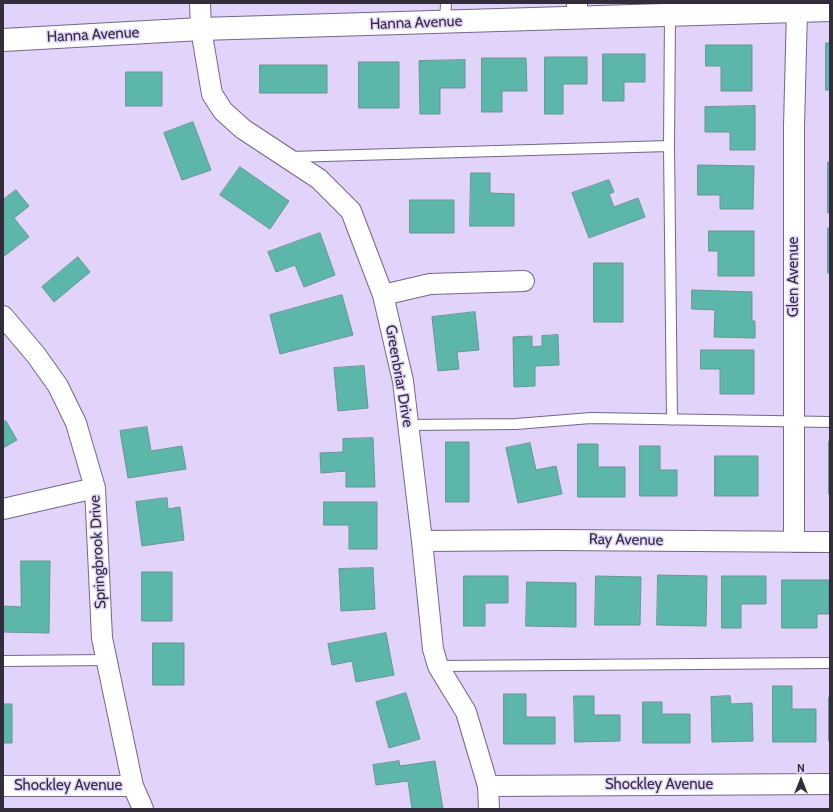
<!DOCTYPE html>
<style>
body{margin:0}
#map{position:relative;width:833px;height:812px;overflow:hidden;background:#e2d3fa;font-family:Cabin,sans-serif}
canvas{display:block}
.frame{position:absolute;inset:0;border:4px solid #322c3b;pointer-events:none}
.north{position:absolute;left:781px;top:760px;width:40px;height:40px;-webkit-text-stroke:3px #e2d3fa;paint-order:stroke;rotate:0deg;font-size:11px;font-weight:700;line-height:16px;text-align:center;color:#322c3b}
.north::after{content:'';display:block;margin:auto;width:14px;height:18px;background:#322c3b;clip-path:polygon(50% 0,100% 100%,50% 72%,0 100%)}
</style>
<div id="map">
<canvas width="833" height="812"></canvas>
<div class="frame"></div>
<div class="north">N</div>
</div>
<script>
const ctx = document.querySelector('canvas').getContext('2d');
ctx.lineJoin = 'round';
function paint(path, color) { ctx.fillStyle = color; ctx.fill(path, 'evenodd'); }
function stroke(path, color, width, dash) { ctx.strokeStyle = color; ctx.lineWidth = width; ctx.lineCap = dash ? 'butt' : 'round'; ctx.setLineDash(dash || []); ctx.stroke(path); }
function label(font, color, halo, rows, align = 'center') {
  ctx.font = font + ' Cabin,sans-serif'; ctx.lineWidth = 3; ctx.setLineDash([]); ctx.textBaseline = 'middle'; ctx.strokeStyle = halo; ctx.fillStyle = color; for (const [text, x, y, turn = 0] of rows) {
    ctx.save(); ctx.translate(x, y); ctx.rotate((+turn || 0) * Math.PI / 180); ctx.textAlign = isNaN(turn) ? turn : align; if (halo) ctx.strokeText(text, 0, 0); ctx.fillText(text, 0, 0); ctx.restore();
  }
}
const building = new Path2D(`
 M826 43H830V90H826Z
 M706 45H752V91H721V66H706Z
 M603 54H645V82H624V101H603Z
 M545 57H587V84H563V114H545Z
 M482 58H526L527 91H502V112H482Z
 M465 60V88H440V114H420L419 61Z
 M359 62H399V108H359Z
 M260 65H327V93H260Z
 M126 72H162V106H126Z
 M755 106V150H730V132H705V107Z
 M193 122 211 170 182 180 164 133Z
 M828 162H830V213H828Z
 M698 165 754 166 753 209H720V195H698Z
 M240 167 289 201 270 229 220 195Z
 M471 173H490V193L514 194V226H470Z
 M609 180 614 192 609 194 614 207 638 198 645 217 589 238 572 193Z
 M16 190 29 206 14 218 29 237 3 257V200Z
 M410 200H454V233H410Z
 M828 228H830V273H828Z
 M709 231H754V276H718V251H709Z
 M320 233 335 275 304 287 295 265 276 272 268 252Z
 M78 257 90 272 54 302 42 287Z
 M594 263H623V322H594Z
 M692 290 752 292V321H755V338L714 337 715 310 692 309Z
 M342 295 353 335 280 354 270 315Z
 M475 312 479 350 457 352 459 369 438 371 432 317Z
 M558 335 559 365 535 366V386L514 387 513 337 532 336V347L542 346V336Z
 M701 350H754V394H720V369H701Z
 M364 366 368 408 338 411 334 368Z
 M6 421 17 440 3 448V422Z
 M147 427 151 451 182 446 186 469 128 478 120 431Z
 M373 438 375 487H346V471L321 473 320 453 343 452V439Z
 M829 441H830V494H829Z
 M446 442H469V502H446Z
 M530 443 536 470 556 466 562 494 518 503 506 448Z
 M578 444H598V467H625V497H578Z
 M640 446H660V470H677V496H640Z
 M715 456H758V496H715Z
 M167 498 168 509 180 507 184 540 142 546 136 502Z
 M324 502H377V549H349V525H324Z
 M21 561H50L49 633 3 632V606L21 607Z
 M373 568 375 609 341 611 339 569Z
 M142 572H172V621H142Z
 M658 575 707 576 706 626 657 625Z
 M464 576H508V603H485V626H464Z
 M596 576 641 577 640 625H595Z
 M722 576H766V604H741V628H722Z
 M782 580H829V614H817V628H782Z
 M527 582 576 583V627L526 626Z
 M386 633 394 675 356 682 352 661 332 665 328 644Z
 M153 643H184V685H153Z
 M773 686H792V709H816V742H773Z
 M406 693 420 739 389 748 376 702Z
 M504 694H526V717H555V744H504Z
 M574 696H594V715H620V741L575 742Z
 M730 696 731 704 752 703 753 741 712 742 711 697Z
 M829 697H830V741H829Z
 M643 702H662V714H690V743H643Z
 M3 704H12V743H3Z
 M399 761 400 766 435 761 443 809H412L408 781 376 785 373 765Z`);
paint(building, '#5cb6a9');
stroke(building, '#66978f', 1);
const service = new Path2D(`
 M670 15 669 146 672 420
 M445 22 446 3
 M290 157 669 146
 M408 425 516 424 591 418 830 422
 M3 661 107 660
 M438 666 830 663`);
const minor = new Path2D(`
 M200 3 201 29 212 94 223 111 243 129 319 179 351 211 383 295 403 381 422 541 433 649 438 666 466 712 488 786 489 809
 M577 3V18
 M383 295 430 284 524 281
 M3 316 36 355 58 386 76 423 95 488 102 638 133 786 143 809
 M3 509 95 488
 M422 541 555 540 830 542
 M794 542V126L797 11
 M3 786H133
 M488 786 830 784`);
const tertiary = new Path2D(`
 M3 40 201 29 830 10`);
stroke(service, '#746788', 12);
stroke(minor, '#746788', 22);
stroke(tertiary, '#746788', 24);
stroke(service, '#fff', 10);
stroke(minor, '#fff', 20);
stroke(tertiary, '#fff', 22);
label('15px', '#322c3b', '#e2d3fa', [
 ["Hanna Avenue",416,23,-2],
 ["Hanna Avenue",93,35,-3],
 ["Glen Avenue",794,277,-90],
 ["Greenbriar Drive",399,376,80],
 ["Ray Avenue",626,540,1],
 ["Springbrook Drive",98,552,-93],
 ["Shockley Avenue",659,785],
 ["Shockley Avenue",68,786]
]);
</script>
